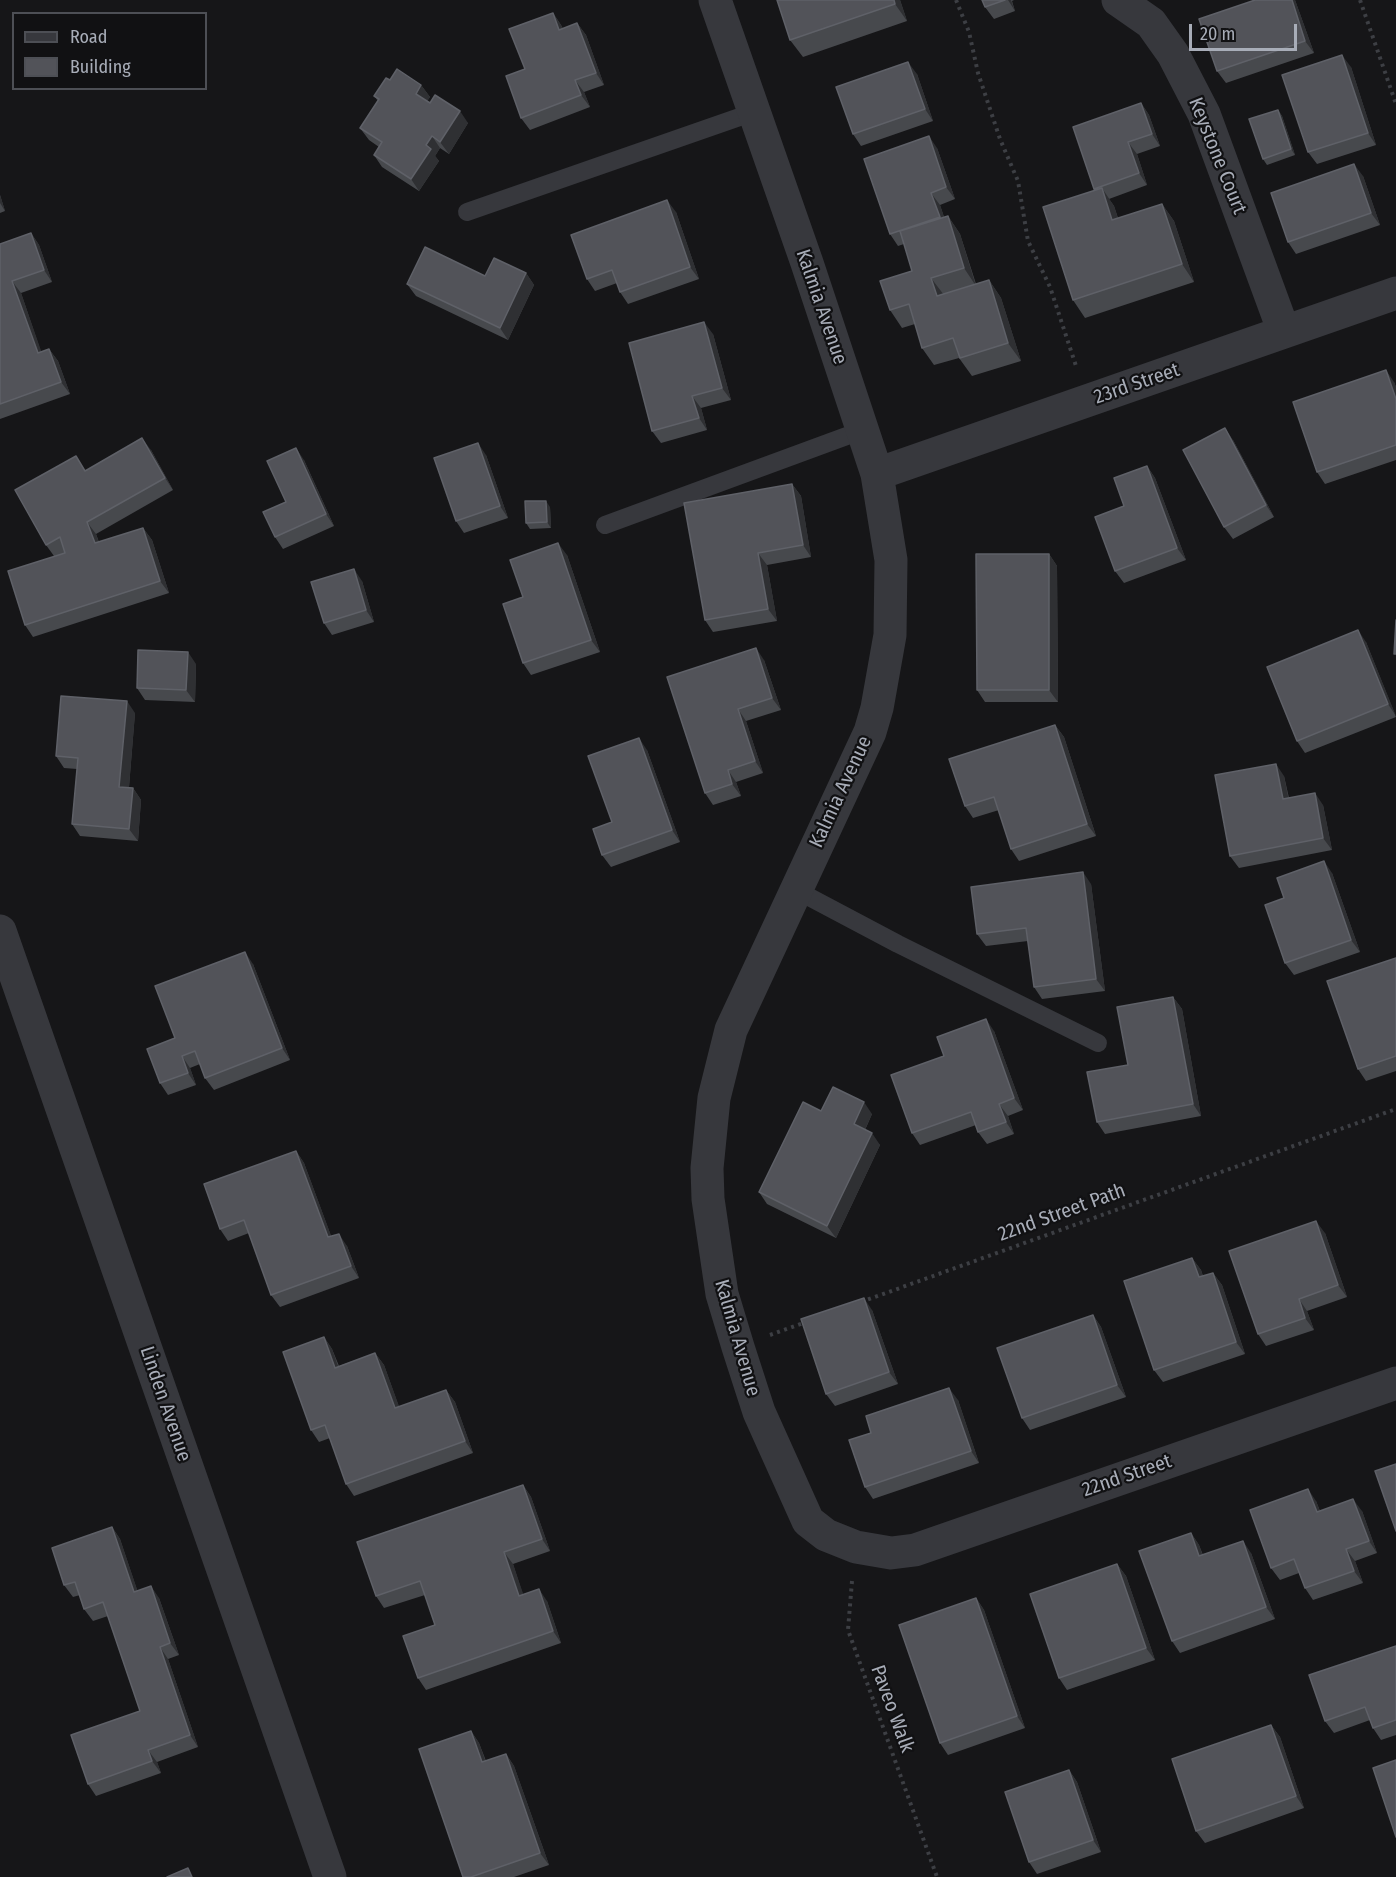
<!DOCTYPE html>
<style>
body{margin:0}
#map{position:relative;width:1396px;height:1877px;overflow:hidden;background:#161618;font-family:"Fira Sans Condensed",sans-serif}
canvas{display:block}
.legend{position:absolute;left:12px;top:12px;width:195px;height:78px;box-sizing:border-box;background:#111113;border:2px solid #4d4f55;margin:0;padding:8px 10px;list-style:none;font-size:18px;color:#a8adb8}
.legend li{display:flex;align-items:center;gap:12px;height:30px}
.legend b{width:30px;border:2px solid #4d4f55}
.scale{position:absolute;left:1189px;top:24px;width:108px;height:27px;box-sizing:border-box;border:3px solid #a8adb8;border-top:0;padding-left:8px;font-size:18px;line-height:21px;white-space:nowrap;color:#a8adb8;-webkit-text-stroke:4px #111113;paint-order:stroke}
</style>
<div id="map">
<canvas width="1396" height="1877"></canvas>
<ul class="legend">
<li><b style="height:8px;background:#37383d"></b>Road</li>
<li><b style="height:16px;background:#525359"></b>Building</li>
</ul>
<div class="scale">20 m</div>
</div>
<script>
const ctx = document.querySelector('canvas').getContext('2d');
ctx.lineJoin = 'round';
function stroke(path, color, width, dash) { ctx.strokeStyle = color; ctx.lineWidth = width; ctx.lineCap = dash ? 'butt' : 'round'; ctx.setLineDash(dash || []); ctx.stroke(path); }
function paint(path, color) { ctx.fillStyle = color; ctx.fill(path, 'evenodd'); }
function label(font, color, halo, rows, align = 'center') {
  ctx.font = font + ' "Fira Sans Condensed",sans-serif'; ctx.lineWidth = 4.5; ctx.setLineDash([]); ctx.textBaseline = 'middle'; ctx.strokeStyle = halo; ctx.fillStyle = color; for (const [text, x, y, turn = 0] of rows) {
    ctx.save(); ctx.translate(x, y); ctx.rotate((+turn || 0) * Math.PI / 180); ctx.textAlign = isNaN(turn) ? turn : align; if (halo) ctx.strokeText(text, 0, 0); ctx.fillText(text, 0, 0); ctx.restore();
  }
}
stroke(new Path2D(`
 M956 0 969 32 978 73 1000 139 1018 181 1028 241 1050 287 1077 369
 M1360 0 1396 104
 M861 1302 1396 1109
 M770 1335 806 1322
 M852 1581 848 1630 937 1877`), '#3d3f44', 4, [3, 4.5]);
stroke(new Path2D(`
 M467 212 754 112
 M605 525 863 430
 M796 890 898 944 1098 1043`), '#37383d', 18);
stroke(new Path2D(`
 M715 0 807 263 877 474 891 560 890 635 877 708 870 732 731 1030 714 1098 707 1168 708 1199 722 1294 738 1347 759 1412 808 1521 826 1535 856 1547 891 1553 915 1550 1396 1383
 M1118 0 1151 23 1173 54 1204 114 1284 332
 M877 474 1396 293
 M0 931 330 1877`), '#37383d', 33);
paint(new Path2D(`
 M900 0 907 21 803 57 790 40Z
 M982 0H1014L1012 1 1015 11 994 19 985 7Z
 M1295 0 1314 53 1226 83 1217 71Z
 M553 13 561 25 563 29 577 23 586 35 604 85 584 92 590 107 530 130 521 118 525 69Z
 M1351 67 1376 145 1317 164 1308 152Z
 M917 74 933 121 861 146 853 134Z
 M390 80 421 85 430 97 427 101 468 123 449 154 440 148 435 156 439 161 419 191 382 167 374 155 379 147 369 140 360 128 378 101 374 96Z
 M1141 103 1149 115 1160 146 1137 154 1147 185 1109 199 1114 206 1118 218 1162 204 1174 221 1194 282 1085 318 1073 300 1095 191 1094 189Z
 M1278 110 1282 116 1295 155 1267 165 1263 159Z
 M937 148 955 199 940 205 944 217 948 216 960 234 976 284 989 280 1001 298 1021 361 972 376 959 358 934 365 922 348 915 324 902 328 890 310 912 271 904 244 898 246 890 234Z
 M1363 176 1380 225 1296 254 1288 242Z
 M0 195 5 211 0 213Z
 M676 212 699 279 628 304 620 292 617 283 595 291 587 279Z
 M31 233 39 245 52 282 21 293 41 352 49 349 58 361 70 394 0 419V244Z
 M526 273 534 285 508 340 416 296 407 284Z
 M713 334 731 400 701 408 707 430 661 443 652 431Z
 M1394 382 1396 387V460L1325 484 1317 472Z
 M1233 440 1274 517 1233 539 1224 527Z
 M151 450 173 490 96 534 99 542 143 528 152 540 169 593 33 637 25 625 54 556 46 545 86 470Z
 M486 455 508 518 464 533 456 521Z
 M304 460 334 526 283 549 275 537 286 502Z
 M1147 466 1155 478 1186 560 1124 583 1115 571 1124 506Z
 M792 484 801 496 811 557 767 565 777 621 713 632 705 620Z
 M550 507 551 528 530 529 526 523Z
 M1049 554 1057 566 1058 702H985L977 690Z
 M567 555 600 652 531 675 523 663V597Z
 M362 581 374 622 332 635 324 623Z
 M1366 642 1396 717 1305 753 1297 741Z
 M764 660 781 710 746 721 763 773 736 782 741 796 713 805 705 793 667 677Z
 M196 664 195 702 145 700 137 688Z
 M135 713 129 787 133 788 141 800 138 841 80 836 72 824 77 769 64 768 56 756Z
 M1055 725 1064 737 1096 836 1019 861 1011 849 999 810 973 818 965 806Z
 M647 750 680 842 611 867 602 855 612 822Z
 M1284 776 1289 798 1323 805 1332 850 1239 868 1230 856Z
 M1332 873 1360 952 1294 975 1285 963 1284 898Z
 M1091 884 1105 991 1042 999 1034 987 1028 941 986 946 977 934Z
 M1396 958V1071L1366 1081 1358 1069Z
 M253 964 290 1060 214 1090 205 1078 200 1064 190 1068 196 1085 168 1095 160 1083 175 1038Z
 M1173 997 1182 1009 1201 1116 1105 1134 1097 1122 1128 1065Z
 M994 1031 1023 1110 1008 1116 1014 1134 987 1144 978 1132 976 1125 920 1145 912 1133Z
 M821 1111 872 1114 865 1130 880 1145 836 1238 767 1204 759 1192Z
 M296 1151 304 1163 331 1236 347 1246 359 1278 280 1307 271 1295 249 1233 228 1241 220 1229Z
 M1325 1233 1347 1297 1307 1311 1314 1330 1266 1346 1258 1334Z
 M1192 1258 1201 1270 1203 1276 1213 1273 1222 1285 1245 1354 1163 1382 1154 1370Z
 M872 1310 898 1384 835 1406 826 1394Z
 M1093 1315 1101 1327 1126 1397 1030 1430 1022 1418Z
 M324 1337 332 1349 339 1366 375 1353 384 1365 399 1407 446 1390 455 1402 473 1453 354 1496 346 1484 330 1438 319 1442 311 1430Z
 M958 1400 979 1463 873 1499 865 1487 871 1433Z
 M523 1485 531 1497 550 1551 513 1564 523 1595 547 1601 561 1643 426 1690 418 1678 435 1625 425 1595 384 1608 376 1596Z
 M1316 1501 1320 1511H1362L1377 1553 1355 1561 1363 1583 1313 1600 1305 1588 1299 1573 1280 1580 1271 1568Z
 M112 1527 120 1539 137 1590 159 1598 179 1655 168 1659 198 1747 157 1762 161 1773 96 1796 88 1784 140 1711 108 1616 93 1621 84 1609 80 1595 73 1597 64 1585Z
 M1191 1533 1199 1545 1203 1555 1251 1553 1275 1619 1180 1653 1172 1641Z
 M1117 1564 1126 1576 1155 1660 1067 1690 1059 1678Z
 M976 1598 984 1610 1025 1728 948 1755 940 1743Z
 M1396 1646V1735L1381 1740 1373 1728 1370 1720 1334 1733 1325 1721Z
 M1271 1725 1280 1737 1304 1808 1205 1843 1196 1831Z
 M471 1731 479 1743 486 1761 506 1754 514 1766 549 1865 514 1877H463Z
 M1069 1770 1077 1782 1101 1852 1037 1874 1029 1862Z`), '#47494d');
paint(new Path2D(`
 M894 0H900L907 21 895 4Z
 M1008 0H1011L1015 11Z
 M1292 0H1295L1314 53 1305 41Z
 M553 13 561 25 568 42 559 30Z
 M577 23 586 35 604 85 596 73Z
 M1342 55 1351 67 1376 145 1368 133Z
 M908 62 917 74 933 121 925 109Z
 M575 80 584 92 590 107 581 95Z
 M421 85 430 97 424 106 416 94Z
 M1141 103 1149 115 1160 146 1152 134Z
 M1278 110 1282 116 1295 155 1291 149Z
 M460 111 468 123 449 154 440 142Z
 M432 136 440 148 435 156 439 161 419 191 411 179 426 145Z
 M929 136 937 148 955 199 946 187Z
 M1128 142 1137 154 1147 185 1139 173Z
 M1354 164 1363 176 1380 225 1371 213Z
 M1102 188 1114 206 1124 237 1112 220Z
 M931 193 940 205 948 229 940 217Z
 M0 195 5 211 0 203Z
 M667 200 676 212 699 279 690 267Z
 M1162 204 1174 221 1194 282 1182 264Z
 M948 216 960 234 976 286 964 268Z
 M31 233 39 245 52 282 44 270Z
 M526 273 534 285 508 340 500 328Z
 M931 278 944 295 937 296Z
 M989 280 1001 298 1021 361 1008 343Z
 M12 281 21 293 46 365 38 353Z
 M704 322 713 334 731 400 722 388Z
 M49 349 58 361 70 394 61 382Z
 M1386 370 1394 382 1396 387V399Z
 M692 396 701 408 707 430 699 418Z
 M1225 428 1233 440 1274 517 1266 505Z
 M142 438 151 450 173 490 165 478Z
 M478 443 486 455 508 518 500 506Z
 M296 448 304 460 334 526 326 514Z
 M1147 466 1155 478 1186 560 1177 548Z
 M792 484 801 496 811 557 803 545Z
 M546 501 550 507 551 528 547 522Z
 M87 522 96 534 103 555 95 543Z
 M143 528 152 540 169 593 160 581Z
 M558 543 567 555 600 652 591 640Z
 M758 553 767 565 777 621 768 609Z
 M1049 554 1057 566 1058 702 1049 690Z
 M354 569 362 581 374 622 366 610Z
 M1358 630 1366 642 1396 716 1388 704Z
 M756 648 764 660 781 710 772 698Z
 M188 652 196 664 195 702 186 690Z
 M127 701 135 713 128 799 119 787Z
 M738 709 746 721 763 773 755 761Z
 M1055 725 1064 737 1096 836 1087 824Z
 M639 738 647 750 680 842 672 830Z
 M1276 764 1284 776 1291 811 1283 799Z
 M728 770 736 782 741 796 732 784Z
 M133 788 141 800 138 841 129 829Z
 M1315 793 1323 805 1332 850 1323 838Z
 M1324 861 1332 873 1360 952 1351 940Z
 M1083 872 1091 884 1105 991 1096 979Z
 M245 952 253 964 290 1060 282 1048Z
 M1173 997 1182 1009 1201 1116 1193 1104Z
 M986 1019 994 1031 1023 1110 1014 1098Z
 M182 1056 190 1068 196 1085 188 1073Z
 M864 1102 872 1114 862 1136 854 1124Z
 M999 1104 1008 1116 1014 1134 1006 1122Z
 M872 1133 880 1145 836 1238 827 1226Z
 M296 1151 304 1163 336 1249 328 1237Z
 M1316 1221 1325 1233 1347 1297 1338 1285Z
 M339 1234 347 1246 359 1278 351 1266Z
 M1192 1258 1201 1270 1207 1289 1199 1277Z
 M1213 1273 1222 1285 1245 1354 1236 1342Z
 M864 1298 872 1310 898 1384 889 1372Z
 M1299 1299 1307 1311 1314 1330 1305 1318Z
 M1093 1315 1101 1327 1126 1397 1117 1385Z
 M324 1337 332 1349 343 1380 335 1368Z
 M375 1353 384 1365 404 1420 395 1408Z
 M949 1388 958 1400 979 1463 971 1451Z
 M446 1390 455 1402 473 1453 465 1441Z
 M523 1485 531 1497 550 1551 542 1539Z
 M1308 1489 1316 1501 1325 1524 1317 1512Z
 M1353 1499 1362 1511 1377 1553 1369 1541Z
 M112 1527 120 1539 142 1604 134 1592Z
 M1191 1533 1199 1545 1207 1568 1199 1556Z
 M1243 1541 1251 1553 1275 1619 1266 1607Z
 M1346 1549 1355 1561 1363 1583 1354 1571Z
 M504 1552 513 1564 528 1608 519 1596Z
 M1117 1564 1126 1576 1155 1660 1146 1648Z
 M151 1586 159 1598 179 1655 170 1643Z
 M539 1589 547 1601 561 1643 553 1631Z
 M976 1598 984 1610 1025 1728 1017 1716Z
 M160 1647 168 1659 198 1747 190 1735Z
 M1271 1725 1280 1737 1304 1808 1296 1796Z
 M471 1731 479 1743 490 1774 482 1762Z
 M148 1750 157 1762 161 1773 152 1761Z
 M506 1754 514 1766 549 1865 540 1853Z
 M1069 1770 1077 1782 1101 1852 1093 1840Z`), '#2f3033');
const building = new Path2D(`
 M777 0H894L895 4 790 40Z
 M982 0H1005L985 7Z
 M1255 0H1292L1305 41 1217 71 1199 19Z
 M553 13 559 30 577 23 596 73 575 80 581 95 521 118 506 76 525 69 509 29Z
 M1342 55 1368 133 1308 152 1282 75Z
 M908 62 925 109 853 134 836 87Z
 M397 69 421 85 416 94 430 103 435 95 460 111 440 142 432 136 426 145 431 149 411 179 374 155 382 142 360 128 379 99 374 96 386 78 390 80Z
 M1141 103 1152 134 1128 142 1139 173 1094 189 1073 127Z
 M1278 110 1291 149 1263 159 1249 119Z
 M929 136 946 187 931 193 940 217 890 234 864 159Z
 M1354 164 1371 213 1288 242 1271 193Z
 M1102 188 1112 220 1162 204 1182 264 1073 300 1043 207Z
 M667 200 690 267 620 292 612 270 587 279 571 235Z
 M948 216 964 268 931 278 937 296 989 280 1008 343 960 358 953 338 922 348 909 304 890 310 880 281 912 271 900 231Z
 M31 233 44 270 12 281 38 353 49 349 61 382 0 404V244Z
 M425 247 485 276 494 258 526 273 500 328 407 284Z
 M704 322 722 388 692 396 699 418 652 431 629 343Z
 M1386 370 1396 399V445L1317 472 1293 402Z
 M1225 428 1266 505 1224 527 1183 450Z
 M142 438 165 478 87 522 95 543 143 528 160 581 25 625 8 571 65 553 60 537 46 545 15 490 76 456 85 471Z
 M478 443 500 506 456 521 434 458Z
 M296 448 326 514 275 537 263 512 286 502 267 461Z
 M1147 466 1177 548 1115 571 1095 517 1124 506 1114 478Z
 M792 484 803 545 758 553 768 609 705 620 684 503Z
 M525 501H546L547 522 526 523Z
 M558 543 591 640 523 663 503 604 523 597 510 560Z
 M976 554H1049V690H977Z
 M354 569 366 610 324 623 311 582Z
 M1396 620V654H1394Z
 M1358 630 1388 704 1297 741 1267 667Z
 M756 648 772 698 738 709 755 761 728 770 732 784 705 793 667 677Z
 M138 650 188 652 186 690 137 688Z
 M61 696 127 701 119 787 133 788 129 829 72 824 78 758 56 756Z
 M1055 725 1087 824 1011 849 994 797 965 806 949 759Z
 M639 738 672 830 602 855 593 829 612 822 588 756Z
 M1276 764 1283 799 1315 793 1323 838 1230 856 1215 775Z
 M1324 861 1351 940 1285 963 1265 905 1284 898 1277 878Z
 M1083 872 1096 979 1034 987 1026 928 977 934 971 887Z
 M245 952 282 1048 205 1078 195 1051 182 1056 188 1073 160 1083 147 1049 175 1038 155 986Z
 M1396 958V1056L1358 1069 1327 981Z
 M1173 997 1193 1104 1097 1122 1087 1072 1128 1065 1117 1007Z
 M986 1019 1014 1098 999 1104 1006 1122 978 1132 971 1112 912 1133 891 1075 944 1056 937 1037Z
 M833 1087 864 1102 854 1124 872 1133 827 1226 759 1192 803 1102 821 1111Z
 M296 1151 328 1237 339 1234 351 1266 271 1295 244 1220 220 1229 204 1184Z
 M1316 1221 1338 1285 1299 1299 1305 1318 1258 1334 1229 1251Z
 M1192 1258 1199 1277 1213 1273 1236 1342 1154 1370 1124 1281Z
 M864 1298 889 1372 826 1394 801 1319Z
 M1093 1315 1117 1385 1022 1418 997 1348Z
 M324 1337 335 1368 375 1353 395 1408 446 1390 465 1441 346 1484 325 1425 311 1430 283 1352Z
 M949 1388 971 1451 865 1487 849 1440 871 1433 866 1416Z
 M1396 1464V1531L1375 1471Z
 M523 1485 542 1539 504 1552 519 1596 539 1589 553 1631 418 1678 403 1636 435 1625 420 1581 376 1596 357 1542Z
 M1308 1489 1317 1512 1353 1499 1369 1541 1346 1549 1354 1571 1305 1588 1294 1559 1271 1568 1250 1510Z
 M112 1527 134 1592 151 1586 170 1643 160 1647 190 1735 148 1750 152 1761 88 1784 71 1735 140 1711 103 1602 84 1609 75 1582 64 1585 52 1548Z
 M1191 1533 1199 1556 1243 1541 1266 1607 1172 1641 1139 1551Z
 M1117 1564 1146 1648 1059 1678 1030 1594Z
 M976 1598 1017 1716 940 1743 899 1625Z
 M1396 1646V1720L1373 1728 1365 1707 1325 1721 1309 1675Z
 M1271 1725 1296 1796 1196 1831 1172 1759Z
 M471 1731 482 1762 506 1754 540 1853 471 1877H463L419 1749Z
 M1396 1760V1837L1373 1768Z
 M1069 1770 1093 1840 1029 1862 1005 1792Z
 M188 1868 192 1877H167Z`);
paint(building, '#525359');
stroke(building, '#5f6168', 1.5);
label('20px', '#a8adb8', '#111113', [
 ["Keystone Court",1217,156,68],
 ["Kalmia Avenue",821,307,71],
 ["23rd Street",1137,384,-19],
 ["Kalmia Avenue",841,792,-65],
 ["22nd Street Path",1062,1213,-20],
 ["Kalmia Avenue",737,1338,74],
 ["Linden Avenue",165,1404,71],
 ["22nd Street",1127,1476,-19],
 ["Paveo Walk",892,1709,70]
]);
</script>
